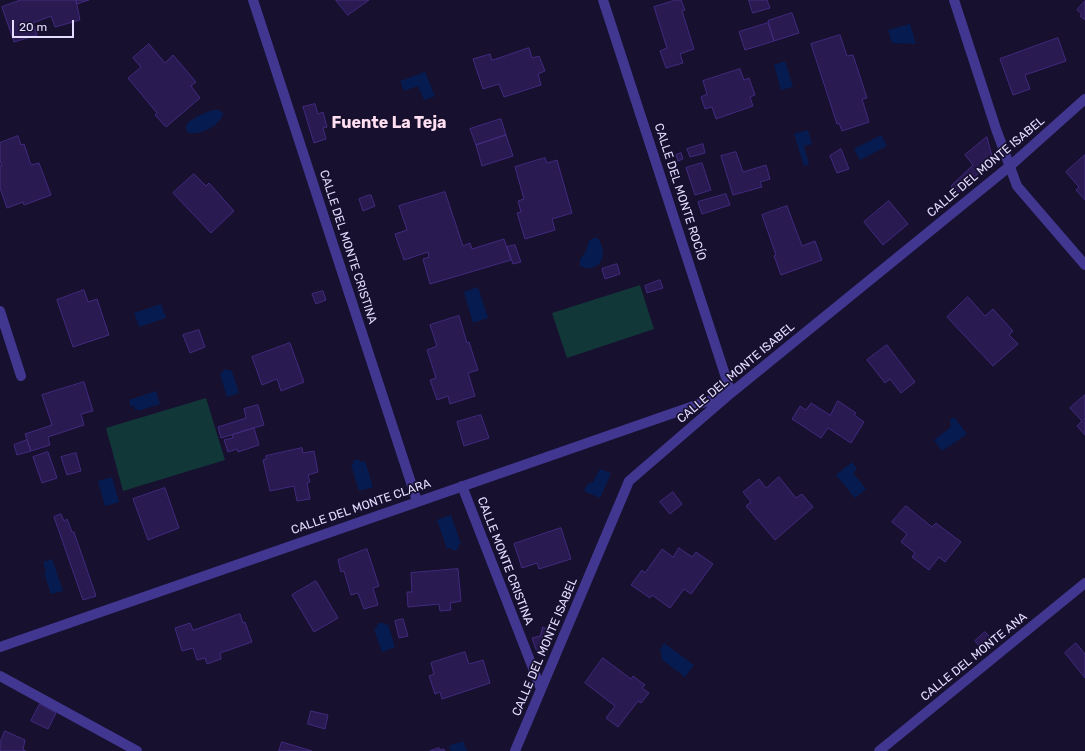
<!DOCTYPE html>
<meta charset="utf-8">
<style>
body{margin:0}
#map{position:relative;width:1085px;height:751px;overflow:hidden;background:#17102e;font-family:Rubik,sans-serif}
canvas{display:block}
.scale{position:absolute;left:12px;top:20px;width:62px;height:18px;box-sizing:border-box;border:2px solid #e4ddff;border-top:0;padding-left:5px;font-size:12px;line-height:14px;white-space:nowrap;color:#e4ddff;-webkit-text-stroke:3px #17102e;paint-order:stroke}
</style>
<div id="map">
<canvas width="1085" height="751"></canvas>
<div class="scale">20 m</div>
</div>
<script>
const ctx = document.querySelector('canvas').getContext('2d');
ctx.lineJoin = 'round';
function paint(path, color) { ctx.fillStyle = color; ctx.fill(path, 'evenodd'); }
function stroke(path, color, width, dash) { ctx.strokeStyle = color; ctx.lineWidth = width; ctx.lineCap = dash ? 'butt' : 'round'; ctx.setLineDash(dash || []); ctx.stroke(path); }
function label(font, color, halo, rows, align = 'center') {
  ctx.font = font + ' Rubik,sans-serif'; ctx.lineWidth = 3.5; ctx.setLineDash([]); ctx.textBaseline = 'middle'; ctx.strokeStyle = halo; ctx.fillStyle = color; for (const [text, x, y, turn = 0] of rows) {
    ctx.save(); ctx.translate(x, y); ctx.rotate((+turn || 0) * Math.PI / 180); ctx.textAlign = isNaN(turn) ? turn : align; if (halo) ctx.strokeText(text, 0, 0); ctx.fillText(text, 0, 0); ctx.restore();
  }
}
paint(new Path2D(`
 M640 285 654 329 567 358 552 313Z
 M206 398 225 460 123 491 106 428Z`), '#123739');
paint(new Path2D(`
 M910 24 916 44 892 43 888 30Z
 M785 61 793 87 781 90 774 65Z
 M425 72 435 96 424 100 418 86 404 91 400 81Z
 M213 110H219L223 113C222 125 198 137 187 132L186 126C188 120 206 112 213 110Z
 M808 130 812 144 804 146 809 164 804 166 794 134Z
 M881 135 887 146 860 160 854 149Z
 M593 238H598C601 243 603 248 603 254 602 266 590 272 580 266V260L586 251 589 241Z
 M478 287 488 318 473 323 464 292Z
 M161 304 166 318 139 327 134 313Z
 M225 369 232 371 239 393 227 397 220 374Z
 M156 391 160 404 138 411V409L135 410 134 406 131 407 129 400Z
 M954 417 967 434 942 451 934 440 951 427 950 420Z
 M357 459 362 462 365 461 373 487 359 491 351 465H352L354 460Z
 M852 462 857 469 853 473 866 489 855 498 836 475Z
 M600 469 611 473 600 498 584 491 587 485 593 482Z
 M112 477 119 502 105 506 98 481Z
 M451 515 461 544 458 545V549L455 551 450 548 447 549 437 520Z
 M52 559 63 591 51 594 44 573 46 572 43 562Z
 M379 623H383L386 625 388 624 395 647 382 652 374 629 377 628V625Z
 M664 643 694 665 685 677 661 659 662 657 660 650Z
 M463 741 467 751H451L449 746Z`), '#061c51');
const building = new Path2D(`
 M21 0H76L80 20 55 27 51 16 33 23 37 35 14 42 2 7Z
 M76 0H89L77 4Z
 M336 0H369L348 15Z
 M676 0H681L685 10 682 11 694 49 680 54 683 63 666 68 660 51 667 48 654 7Z
 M749 0H767L770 8 753 13Z
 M1085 1V20L1080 16 1082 14 1077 10Z
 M792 13 799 33 774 41 768 21Z
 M768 23 774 41 745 50 739 32Z
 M840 35 847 56 853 55 867 98 862 99 869 122 842 131 839 123 837 124 811 44Z
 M1058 38 1066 61 1025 75 1030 89 1013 95 1000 59Z
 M149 44 165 63 173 55 196 82 191 86 200 98 166 127 155 115 157 113 128 78 141 67 133 58Z
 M529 48 532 58 539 56 545 71 538 74 541 85 504 97 499 84 483 89 473 59 490 54 492 60Z
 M740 69 744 80 749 78 755 95 750 97 753 106 716 119 712 107 705 109 701 97 707 94 703 81Z
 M315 104 318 114 323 112 327 127 323 128 326 139 314 143 303 107Z
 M501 119 506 135 476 145 470 129Z
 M506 135 513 156 482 166 476 145Z
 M18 136 21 145 24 144 31 165 39 163 51 195 24 205 23 202 7 208 0 188V166H2L0 160V143Z
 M987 137 993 160 956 194 951 186 973 165 965 155Z
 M703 144 705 153 690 157 687 149Z
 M841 149 849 169 837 173 830 156Z
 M736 152 743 172 766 165 770 179 760 182 762 187 733 195 721 156Z
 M681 153 683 159 678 161 676 155Z
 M1085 155V200L1076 190 1079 187 1066 172Z
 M545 158 547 163 557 160 572 213 552 219 555 230 525 239 517 213 521 212 518 201 524 199 515 167Z
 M702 163 711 190 695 195 686 168Z
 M194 174 206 186 209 183 234 211 211 233 173 193Z
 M445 192 463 246 470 243 472 249 504 239 511 260 430 284 423 259 429 257 428 252 404 260 395 234 407 230 399 206Z
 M726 194 730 205 702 214 698 202Z
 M369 195H371L375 206 363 211 359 199Z
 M889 201 908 224 883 245 864 222Z
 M787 206 802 246 815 241 822 260 781 275 774 256 776 255 762 215Z
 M515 245 521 262 513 264 507 247Z
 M617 264 620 274 605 279 602 269Z
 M660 280 663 288 647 293 645 286Z
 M84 290 88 302 97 299 109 335 73 347 57 300Z
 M323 291 326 300 316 304 312 294Z
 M968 297 985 316 993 309 1013 331 1009 335 1018 344 993 366 947 317Z
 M459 316 467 343 469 342 478 370 468 373 475 396 450 404 448 396 437 400 430 380 436 378 427 350 437 346 430 325Z
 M199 330 205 347 190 353 183 335Z
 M290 343 304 382 281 391 277 379 262 385 252 357Z
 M887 345 915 382 901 393 890 379 885 383 867 360Z
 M84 382 93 411 81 414 84 425 48 437 50 445 31 451 25 434 52 425 42 395Z
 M1085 395V435L1077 426 1082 421 1070 408Z
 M838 401 856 413 854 415 864 422 851 443 828 428 821 438 792 419 800 406 806 410 811 403 830 415Z
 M258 405 264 425 221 438 218 427 246 418 244 409Z
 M481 415 489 438 464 446 457 422Z
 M254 428 259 445 238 452 237 449 228 452 224 440 233 438 232 435Z
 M27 440 31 451 17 455 14 445Z
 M302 448 303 453 314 451 318 472 308 475 310 482 307 483 310 499 297 501 294 486 270 491 263 460 266 459V456Z
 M48 452 57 478 42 483 33 457Z
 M76 453 81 471 67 475 61 457Z
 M779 477 796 498 802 494 813 507 775 540 746 506 751 502 743 492 759 479 766 488Z
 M165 488 179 528 148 540 133 499Z
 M673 492 682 504 670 514 660 502Z
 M906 506 932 527 936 523 961 542 945 562 939 557 929 570 912 557 915 553 901 542 907 534 892 522Z
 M61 514 64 521 67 519 72 532H74L96 596 83 600 54 517Z
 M561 528 571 559 539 569 537 563 522 568 514 544Z
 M679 548 692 557 696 552 713 564 691 594 684 589 670 608 652 595 650 598 631 585 642 570 645 573 662 549 673 557Z
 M367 549 379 586 373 588 378 605 364 609 358 593 351 595 344 571 341 572 338 560Z
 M458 569 461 601 450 603 451 610 440 611 439 604 408 607 407 592H412L411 573Z
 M316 581 338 618 314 632 292 595Z
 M240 614 243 623 245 622 252 642 220 653 221 659 207 664 205 658 197 660 193 648 182 651 175 628 190 623 193 630Z
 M403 619 408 636 399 638 395 621Z
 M543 627 550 631 541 655H538L532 638 540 636Z
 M985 632 991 638 980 647 975 641Z
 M1076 643 1085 654V678L1065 653Z
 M465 652 469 664 483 660 490 683 442 699 440 692 435 694 429 676 434 674 431 663Z
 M603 658 631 679 633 676 645 685 642 688 649 693 641 703 638 701 618 727 606 718 615 706 585 683Z
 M40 704 56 713 48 729 31 721Z
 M311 711 328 715 325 729 308 724Z
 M5 731 25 740 23 750 26 751H0V743Z
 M282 742 312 751H279Z
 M439 748V750L444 749 445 751H430Z`);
paint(building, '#291a51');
stroke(building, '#422a7f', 1);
stroke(new Path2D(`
 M253 0 417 501
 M954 0 996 129 1017 186 1085 265
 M0 311 21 376
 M462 486 541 689
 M0 647 731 393 603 0
 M0 676 137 751
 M515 751 629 481 731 393 1010 166 1085 99
 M879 751 1085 583`), '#413791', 10);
label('12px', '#e4ddff', '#17102e', [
 ["CALLE DEL MONTE ISABEL",986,167,-40],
 ["CALLE DEL MONTE ROCÍO",680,192,72],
 ["CALLE DEL MONTE CRISTINA",348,247,72],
 ["CALLE DEL MONTE ISABEL",736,373,-40],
 ["CALLE DEL MONTE CLARA",361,507,-19],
 ["CALLE MONTE CRISTINA",505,561,69],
 ["CALLE DEL MONTE ISABEL",545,647,-67],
 ["CALLE DEL MONTE ANA",974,657,-39]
]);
label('bold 16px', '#ffdff1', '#17102e', [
 ["Fuente La Teja",389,123]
]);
</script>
